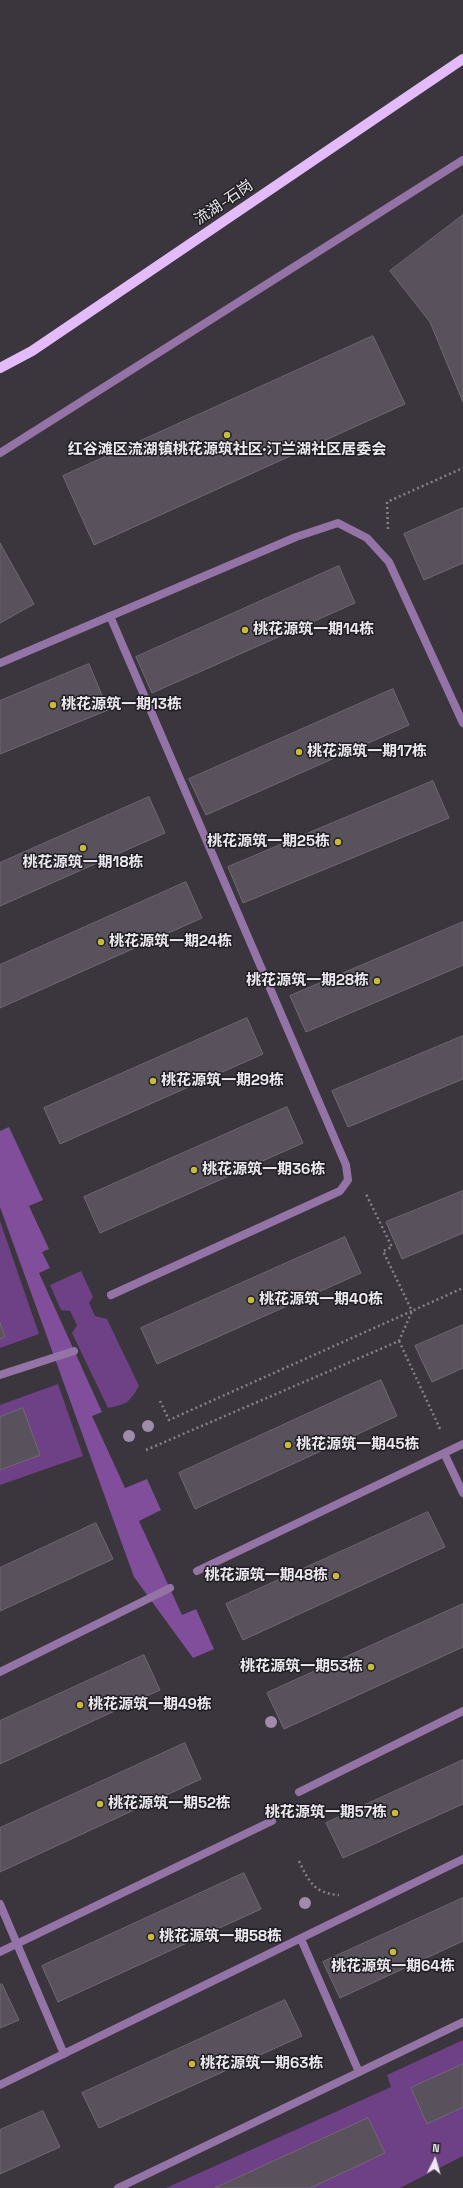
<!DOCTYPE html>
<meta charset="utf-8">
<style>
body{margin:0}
#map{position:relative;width:463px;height:2188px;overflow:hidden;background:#3b353e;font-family:"Space Grotesk",sans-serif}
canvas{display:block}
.north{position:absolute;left:415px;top:2140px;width:40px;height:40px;-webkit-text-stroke:3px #201d22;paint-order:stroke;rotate:5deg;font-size:11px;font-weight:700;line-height:16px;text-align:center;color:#ede9f0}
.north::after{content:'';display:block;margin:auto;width:14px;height:18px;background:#ede9f0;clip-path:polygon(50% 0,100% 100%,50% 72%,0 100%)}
</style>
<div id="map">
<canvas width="463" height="2188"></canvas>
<div class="north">N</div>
</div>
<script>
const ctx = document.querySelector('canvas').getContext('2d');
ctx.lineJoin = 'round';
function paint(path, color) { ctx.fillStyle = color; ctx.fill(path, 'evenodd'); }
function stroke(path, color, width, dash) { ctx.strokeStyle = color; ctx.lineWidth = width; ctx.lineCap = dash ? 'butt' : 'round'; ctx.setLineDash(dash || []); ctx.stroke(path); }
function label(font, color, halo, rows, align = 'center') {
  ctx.font = font + ' "Space Grotesk","Noto Sans SC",sans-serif'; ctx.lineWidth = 3; ctx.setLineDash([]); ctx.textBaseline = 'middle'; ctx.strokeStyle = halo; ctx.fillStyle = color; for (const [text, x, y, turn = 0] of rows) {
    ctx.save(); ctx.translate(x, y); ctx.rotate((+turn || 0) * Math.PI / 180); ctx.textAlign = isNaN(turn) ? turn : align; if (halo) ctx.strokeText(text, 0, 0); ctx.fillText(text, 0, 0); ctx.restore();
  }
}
paint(new Path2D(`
 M0 1221 39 1334 0 1348Z
 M81 1271 93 1297 89 1303 95 1316 107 1319 139 1386C129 1403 127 1404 108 1408L72 1333 77 1325 70 1311 61 1310 50 1285Z
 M58 1384 83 1456 0 1485V1405Z
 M463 2040V2156L400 2188H166L391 2087 387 2075Z`), '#6e4086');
paint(new Path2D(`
 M9 1127 43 1200 29 1206 49 1249 42 1252 50 1268 39 1273 102 1412 92 1416 125 1488 147 1479 161 1510 139 1521 182 1615 196 1609 214 1649 193 1658 134 1577 0 1207V1131Z`), '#804e9a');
const building = new Path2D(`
 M463 215V402L430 322 390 271Z
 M373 336 405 404 94 545 63 476Z
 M463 508V563L424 580 404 534Z
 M0 543 34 604 0 623Z
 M339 566 355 603 152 693 136 657Z
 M89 664 108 710 0 754V701Z
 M393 689 409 725 206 815 189 779Z
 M433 781 449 818 243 903 228 867Z
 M149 797 165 833 0 906V863Z
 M186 882 202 918 0 1008V965Z
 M463 922V965L306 1032 290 996Z
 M247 1018 263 1054 60 1144 44 1108Z
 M463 1036V1079L348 1127 332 1091Z
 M287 1107 303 1143 100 1233 84 1197Z
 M463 1191V1233L402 1259 386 1222Z
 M345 1237 361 1273 157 1364 141 1328Z
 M0 1323 5 1337 0 1339Z
 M463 1325V1368L432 1382 415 1346Z
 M381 1380 397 1416 195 1509 179 1473Z
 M23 1408 40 1455 0 1470V1417Z
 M428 1512 445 1547 243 1640 226 1604Z
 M96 1523 113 1559 0 1611V1568Z
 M463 1604V1647L284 1729 267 1693Z
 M144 1655 160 1690 0 1764V1721Z
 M185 1743 201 1779 0 1872V1828Z
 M463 1760V1804L343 1858 326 1823Z
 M244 1873 261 1909 58 2002 42 1966Z
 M463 1898V1941L340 1998 323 1962Z
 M2 1984 19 2020 0 2028V1985Z
 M285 2000 302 2036 99 2128 82 2093Z
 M463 2064V2107L427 2124 411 2088Z
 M43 2111 60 2147 0 2174V2130Z
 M368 2118 385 2153 310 2188H215Z`);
paint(building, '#59525d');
stroke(building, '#706974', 1);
stroke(new Path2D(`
 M388 529 387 502 463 468
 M399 1341 441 1431
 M160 1401 169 1420 412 1311 383 1251 392 1247 365 1192
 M146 1450 399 1341 412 1311 463 1288
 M299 1861C309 1882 314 1893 339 1895`), '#868189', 2.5, [2, 3]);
stroke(new Path2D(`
 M110 616 346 1165 348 1180 340 1191 111 1295
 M0 1375 74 1351
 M444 1453 463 1493
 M197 1571 463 1444
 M0 1672 170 1588
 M299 1792 463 1711
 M0 1904 64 2054
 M301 1939 359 2072
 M0 1952 272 1821`), '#9473a7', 8);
stroke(new Path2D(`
 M0 453 463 160
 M0 663 296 537 338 523 367 538 389 562 463 723
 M0 2085 463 1859
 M118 2188 463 2022`), '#9473a7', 8);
stroke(new Path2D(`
 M0 368 32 351 463 59`), '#e3bbfa', 10);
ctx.fillStyle = '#9e8ca8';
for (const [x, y] of [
 [148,1426],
 [129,1436],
 [245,1663],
 [271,1722],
 [305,1903]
]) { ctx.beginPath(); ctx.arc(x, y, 6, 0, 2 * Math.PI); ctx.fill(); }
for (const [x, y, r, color] of [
 [227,435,4,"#c8bb3b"],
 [245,630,4,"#c8bb3b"],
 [53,705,4,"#c8bb3b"],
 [299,752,4,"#c8bb3b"],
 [338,842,4,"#c8bb3b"],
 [83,848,4,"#c8bb3b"],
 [101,942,4,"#c8bb3b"],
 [377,981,4,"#c8bb3b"],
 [153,1081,4,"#c8bb3b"],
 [194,1170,4,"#c8bb3b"],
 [251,1300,4,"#c8bb3b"],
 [288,1445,4,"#c8bb3b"],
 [336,1576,4,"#c8bb3b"],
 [371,1667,4,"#c8bb3b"],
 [80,1705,4,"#c8bb3b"],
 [100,1804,4,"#c8bb3b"],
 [395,1813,4,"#c8bb3b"],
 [151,1937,4,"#c8bb3b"],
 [393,1952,4,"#c8bb3b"],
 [192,2064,4,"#c8bb3b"]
]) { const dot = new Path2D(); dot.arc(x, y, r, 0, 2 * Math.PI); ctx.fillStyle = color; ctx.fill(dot); stroke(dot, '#201d22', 1.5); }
label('15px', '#ede9f0', '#201d22', [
 ["流湖-石岗",224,203,-34]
]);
label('bold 15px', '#ede9f0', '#201d22', [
 ["红谷滩区流湖镇桃花源筑社区·汀兰湖社区居委会",227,450,"center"],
 ["桃花源筑一期14栋",253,630],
 ["桃花源筑一期13栋",61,705],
 ["桃花源筑一期17栋",307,752],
 ["桃花源筑一期25栋",330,842,"right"],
 ["桃花源筑一期18栋",83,863,"center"],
 ["桃花源筑一期24栋",109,942],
 ["桃花源筑一期28栋",369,981,"right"],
 ["桃花源筑一期29栋",161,1081],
 ["桃花源筑一期36栋",202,1170],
 ["桃花源筑一期40栋",259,1300],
 ["桃花源筑一期45栋",296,1445],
 ["桃花源筑一期48栋",328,1576,"right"],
 ["桃花源筑一期53栋",363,1667,"right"],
 ["桃花源筑一期49栋",88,1705],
 ["桃花源筑一期52栋",108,1804],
 ["桃花源筑一期57栋",387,1813,"right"],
 ["桃花源筑一期58栋",159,1937],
 ["桃花源筑一期64栋",393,1967,"center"],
 ["桃花源筑一期63栋",200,2064]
], 'left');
</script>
